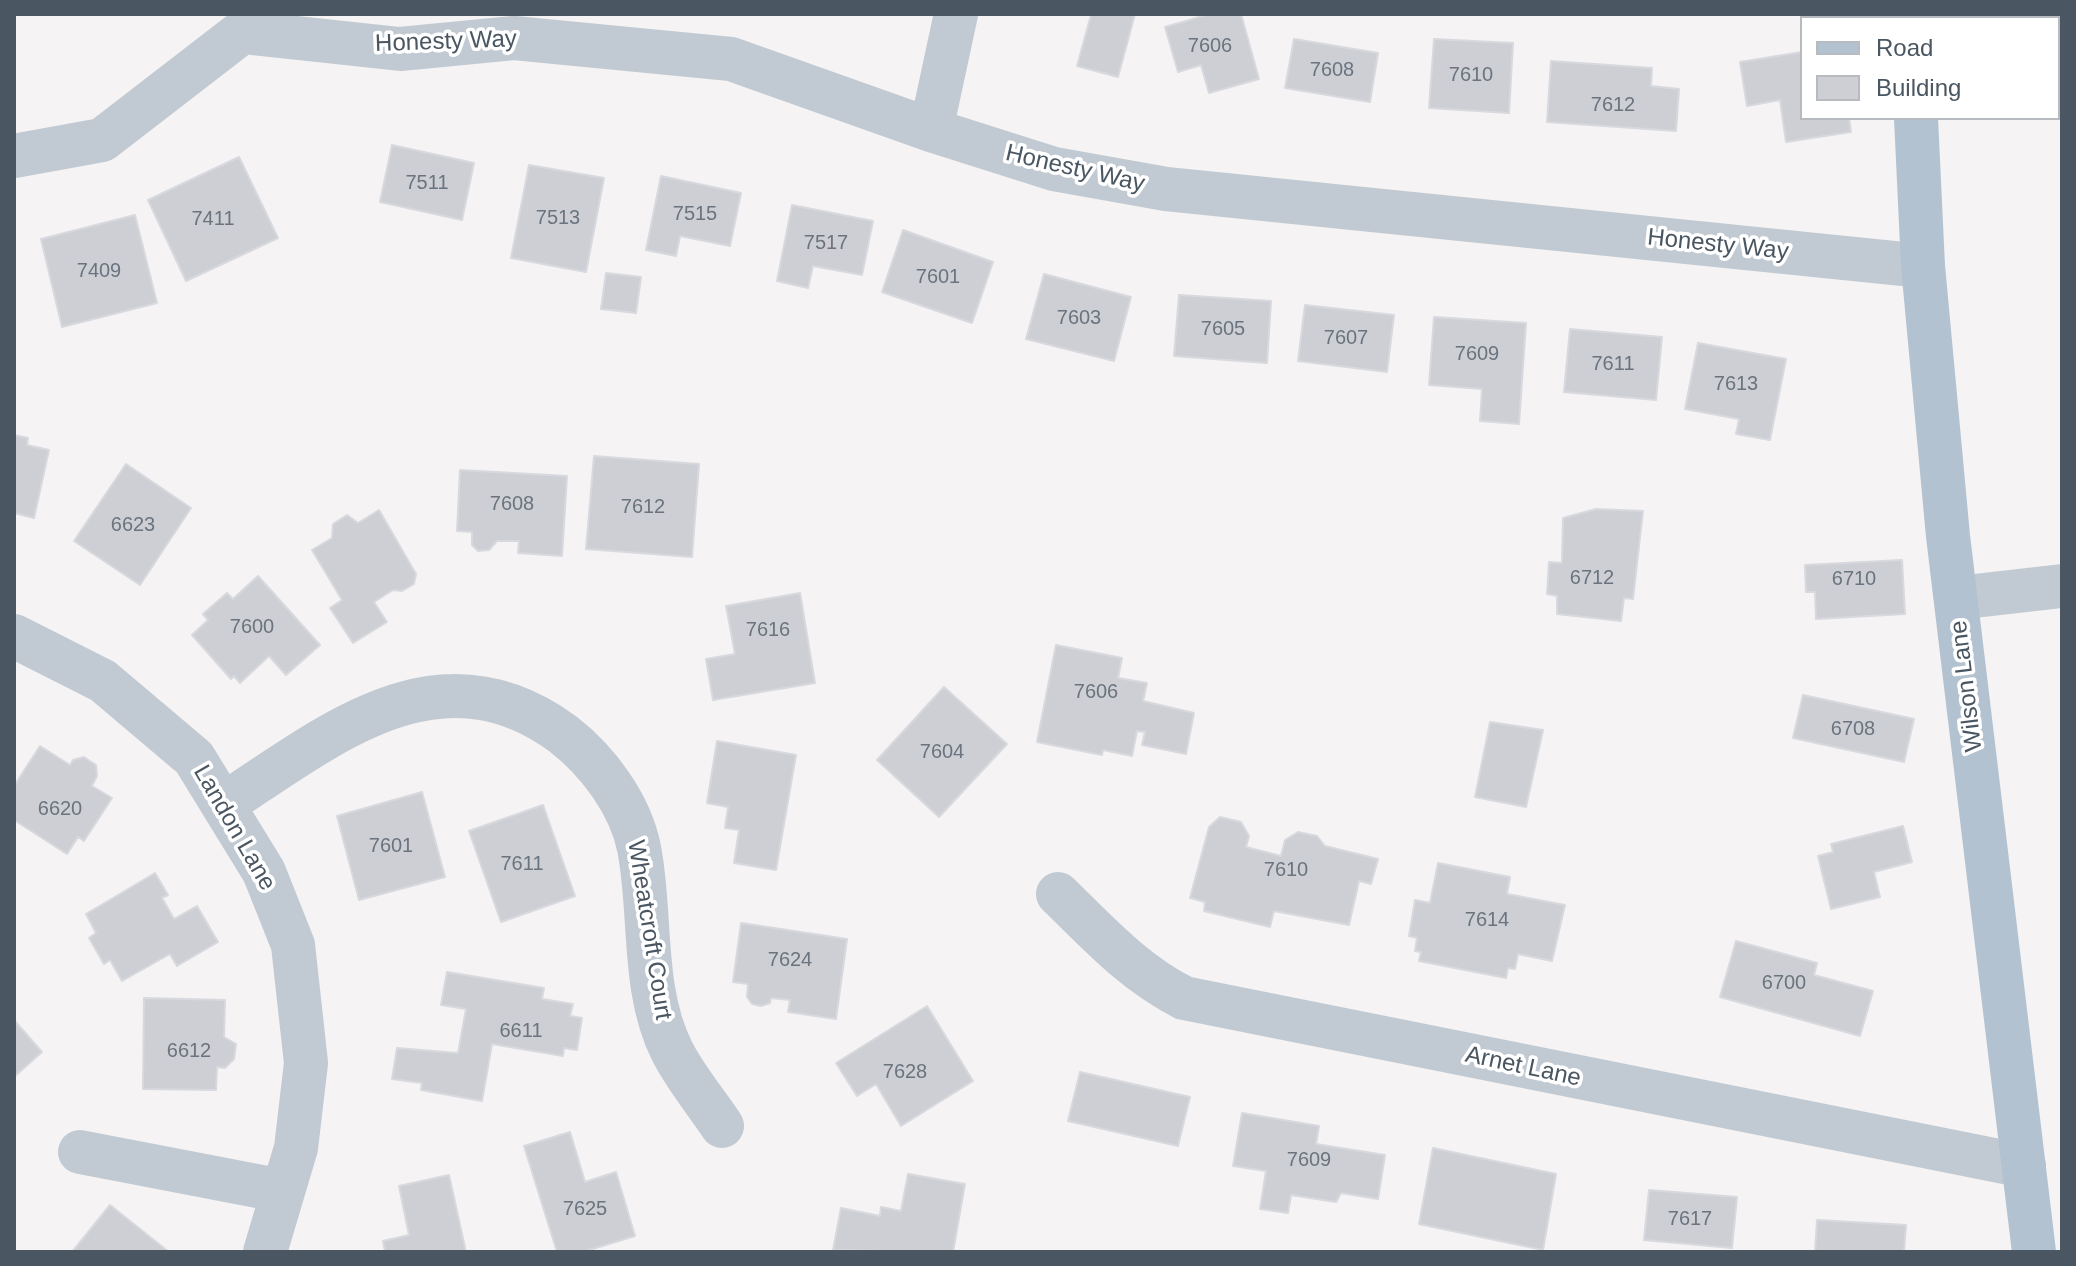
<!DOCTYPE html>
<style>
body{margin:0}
#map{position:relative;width:2076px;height:1266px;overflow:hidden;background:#f5f3f3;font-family:Arial,sans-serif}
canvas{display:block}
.frame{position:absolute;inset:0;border:16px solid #4a5661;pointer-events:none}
.legend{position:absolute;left:1800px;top:16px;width:260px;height:104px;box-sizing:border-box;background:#fff;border:2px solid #b7bbc0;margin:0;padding:10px 14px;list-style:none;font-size:24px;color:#4a5661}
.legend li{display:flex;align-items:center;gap:16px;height:40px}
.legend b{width:40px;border:2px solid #b7bbc0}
</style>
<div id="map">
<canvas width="2076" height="1266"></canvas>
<div class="frame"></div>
<ul class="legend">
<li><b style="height:10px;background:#b3c2d1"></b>Road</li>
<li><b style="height:22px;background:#cdcfd5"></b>Building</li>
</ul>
</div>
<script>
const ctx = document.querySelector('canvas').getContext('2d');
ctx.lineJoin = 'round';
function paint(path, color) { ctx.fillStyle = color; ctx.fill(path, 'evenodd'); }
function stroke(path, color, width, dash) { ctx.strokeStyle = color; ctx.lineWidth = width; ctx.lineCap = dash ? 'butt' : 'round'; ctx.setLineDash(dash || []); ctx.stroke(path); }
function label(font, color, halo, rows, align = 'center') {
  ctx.font = font + ' Arial,sans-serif'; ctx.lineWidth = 7; ctx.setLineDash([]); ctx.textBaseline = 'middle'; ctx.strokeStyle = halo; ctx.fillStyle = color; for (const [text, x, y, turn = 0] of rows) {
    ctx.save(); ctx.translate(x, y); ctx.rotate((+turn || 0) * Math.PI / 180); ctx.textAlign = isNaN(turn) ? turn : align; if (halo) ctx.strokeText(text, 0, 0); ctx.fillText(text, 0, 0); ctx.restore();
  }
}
const building = new Path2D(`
 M1087 14H1135L1118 77 1077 66 1091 15Z
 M1210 14H1241L1259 79 1209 93 1201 65 1178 72 1165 27Z
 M1294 39 1378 53 1370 102 1285 88Z
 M1434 39 1513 43 1509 113 1429 108Z
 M1802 52V118H1849L1851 132 1786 142 1780 100 1747 106 1740 62Z
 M1551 61 1652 68 1651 86 1679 89 1676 131 1547 122Z
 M392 145 474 163 462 220 380 202Z
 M239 157 278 238 186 281 148 200Z
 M529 165 604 178 586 272 511 258Z
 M661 176 741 193 730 246 680 236 676 256 646 250Z
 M792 205 873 221 862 275 813 266 808 288 777 281Z
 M135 215 157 303 62 327 41 239Z
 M903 230 993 262 972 323 882 292Z
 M606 273 641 277 636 313 601 309Z
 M1044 274 1131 297 1114 361 1026 339Z
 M1179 295 1271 301 1267 363 1174 356Z
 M1305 305 1394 315 1387 372 1298 361Z
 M1434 317 1526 323 1519 424 1480 421 1482 389 1429 385Z
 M1570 329 1662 337 1656 400 1564 392Z
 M1698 343 1786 359 1770 440 1736 434 1739 419 1685 409Z
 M14 435 28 438 27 445 49 450 34 518 14 513Z
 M594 456 699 464 692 557 586 549Z
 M126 464 191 508 140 585 74 541Z
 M460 470 567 476 562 556 518 553 519 541H497L489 550 478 551 472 545V532L457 531Z
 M1596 509 1643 511 1633 599 1624 598 1621 621 1557 614V596L1547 594 1549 562 1562 563 1563 518Z
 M379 510 416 574 414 584 402 591 393 590 374 602 387 622 353 643 330 608 342 600 312 550 332 538 333 524 347 515 358 523Z
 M1902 560 1905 614 1816 619 1815 592H1806L1805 565Z
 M258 576 320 645 286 675 269 656 240 683 234 676 231 679 192 635 208 620 203 614 227 593 233 599Z
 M800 593 815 683 713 700 706 659 735 654 726 606Z
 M1056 645 1122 658 1118 678 1147 683 1143 701 1194 713 1186 754 1142 745 1145 732 1137 731 1132 756 1103 750 1102 755 1037 742Z
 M944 687 1007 744 939 817 877 760Z
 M1803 695 1914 719 1904 762 1793 738Z
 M1490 722 1543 730 1526 807 1475 797Z
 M717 741 796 755 776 870 734 863 739 830 725 828 728 807 707 803Z
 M40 746 70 765 73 760 84 757 96 765 97 776 92 786 112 798 84 841 78 837 67 854 14 820V786Z
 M422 792 445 877 359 900 337 816Z
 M543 805 575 896 501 922 469 831Z
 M1220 817 1241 822 1249 836 1246 847 1281 856 1285 840 1298 832 1317 836 1325 846 1378 859 1371 884 1359 881 1349 925 1274 911 1270 927 1204 911 1205 902 1190 898 1209 827Z
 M1903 826 1912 862 1874 872 1880 897 1831 909 1818 856 1833 852 1831 844Z
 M1438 863 1510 877 1507 894 1565 905 1552 961 1518 954 1515 969 1508 968 1506 978 1419 961 1421 952 1415 951 1417 938 1409 936 1415 900 1430 903Z
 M155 873 168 895 162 898 174 919 197 906 218 942 177 966 170 954 122 981 110 960 104 964 89 938 96 933 86 914Z
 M741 923 847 939 836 1019 788 1012 790 1000 771 998 770 1003 761 1006 752 1004 747 997 748 984 733 982Z
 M1736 941 1817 963 1814 975 1873 991 1860 1036 1720 997Z
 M447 972 544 988 542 999 573 1004 570 1016 582 1018 577 1050 564 1048 563 1056 492 1044 482 1101 421 1090 422 1083 392 1079 397 1048 458 1053 466 1009 441 1005Z
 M144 998 225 1000 224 1037 236 1044 234 1059 225 1068 217 1067 216 1090 143 1089Z
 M927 1006 973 1081 901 1126 876 1084 857 1096 836 1063Z
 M14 1020 42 1052 14 1077Z
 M1080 1072 1190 1097 1178 1146 1068 1121Z
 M1242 1113 1319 1126 1316 1144 1385 1155 1378 1199 1341 1193 1336 1202 1291 1195 1288 1213 1260 1209 1266 1171 1233 1166Z
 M570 1132 585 1182 616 1172 635 1236 583 1252H557L524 1146Z
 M1433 1148 1556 1174 1543 1250 1419 1224Z
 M908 1174 965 1184 953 1252 833 1250 841 1208 880 1216 881 1207 901 1211Z
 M449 1175 466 1252H385L383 1241 409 1235 399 1186Z
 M1649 1190 1737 1197 1732 1248 1644 1240Z
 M110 1205 169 1252H72Z
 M1817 1220 1906 1225 1904 1252H1815Z`);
paint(building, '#cdcfd5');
stroke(building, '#d7d9de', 2);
stroke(new Path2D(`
 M931 130 956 14
 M14 156 102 140 242 32 400 49 514 38 731 59 931 130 1054 169 1166 189 1923 266
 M1957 598 2062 586
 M14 636 103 681 194 758 264 872 293 945 306 1063 296 1148 265 1252
 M224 804C330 735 439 643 563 734 598 761 630 804 639 848 652 914 641 989 672 1051 685 1077 706 1102 722 1126
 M1058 894C1098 933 1134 973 1184 998L2024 1166
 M80 1152 283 1191`), '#c1cad2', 44);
stroke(new Path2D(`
 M1914 14 1915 18
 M1916 118 1923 266 1948 536 2034 1252`), '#b3c2d1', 44);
label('20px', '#6b747e', null, [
 ["7606",1210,46],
 ["7608",1332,70],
 ["7610",1471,75],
 ["7612",1613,105],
 ["7511",427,183],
 ["7515",695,214],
 ["7513",558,218],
 ["7411",213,219],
 ["7517",826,243],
 ["7409",99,271],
 ["7601",938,277],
 ["7603",1079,318],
 ["7605",1223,329],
 ["7607",1346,338],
 ["7609",1477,354],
 ["7611",1613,364],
 ["7613",1736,384],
 ["7608",512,504],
 ["7612",643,507],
 ["6623",133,525],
 ["6712",1592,578],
 ["6710",1854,579],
 ["7600",252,627],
 ["7616",768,630],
 ["7606",1096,692],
 ["6708",1853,729],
 ["7604",942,752],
 ["6620",60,809],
 ["7601",391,846],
 ["7611",522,864],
 ["7610",1286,870],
 ["7614",1487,920],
 ["7624",790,960],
 ["6700",1784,983],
 ["6611",521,1031],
 ["6612",189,1051],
 ["7628",905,1072],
 ["7609",1309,1160],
 ["7625",585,1209],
 ["7617",1690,1219]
]);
label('24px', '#4a5661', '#fff', [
 ["Honesty Way",446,42,-2],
 ["Honesty Way",1075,169,13],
 ["Honesty Way",1718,245,6],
 ["Wilson Lane",1967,686,-97],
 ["Landon Lane",234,828,60],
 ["Wheatcroft Court",649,930,81],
 ["Arnet Lane",1523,1067,12]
]);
</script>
